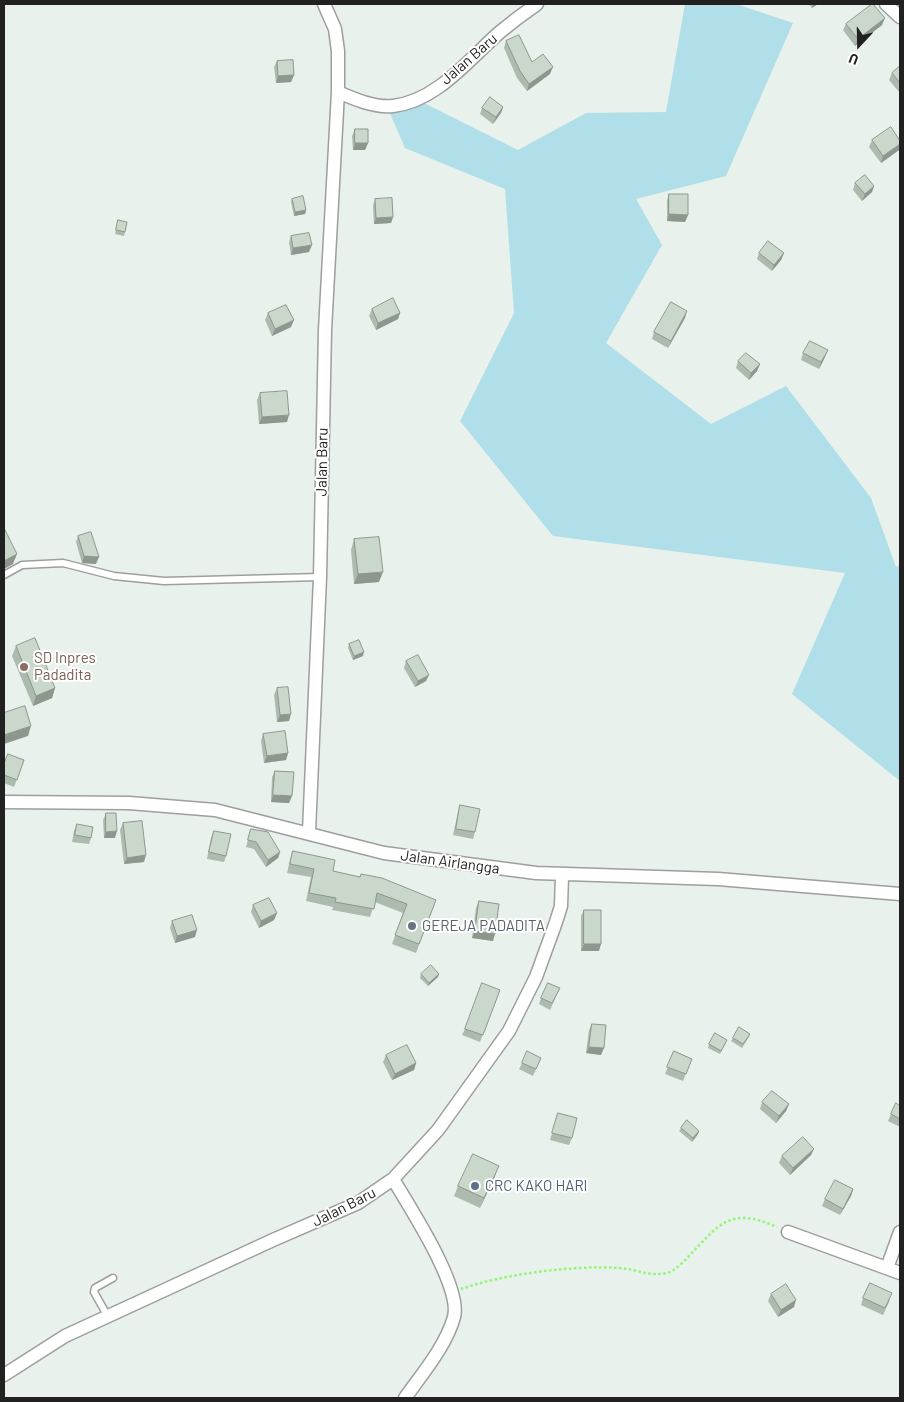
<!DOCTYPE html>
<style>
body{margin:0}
#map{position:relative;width:904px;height:1402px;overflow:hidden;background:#e8f1eb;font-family:Barlow,sans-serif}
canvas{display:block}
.frame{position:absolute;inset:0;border:5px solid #212121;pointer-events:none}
.north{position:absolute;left:834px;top:20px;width:50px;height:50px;-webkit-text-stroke:4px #fff;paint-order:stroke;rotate:201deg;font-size:14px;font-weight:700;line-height:20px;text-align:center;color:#212121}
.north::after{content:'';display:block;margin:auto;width:18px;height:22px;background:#212121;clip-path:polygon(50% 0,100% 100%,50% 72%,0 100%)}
</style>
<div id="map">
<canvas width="904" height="1402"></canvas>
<div class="frame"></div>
<div class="north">U</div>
</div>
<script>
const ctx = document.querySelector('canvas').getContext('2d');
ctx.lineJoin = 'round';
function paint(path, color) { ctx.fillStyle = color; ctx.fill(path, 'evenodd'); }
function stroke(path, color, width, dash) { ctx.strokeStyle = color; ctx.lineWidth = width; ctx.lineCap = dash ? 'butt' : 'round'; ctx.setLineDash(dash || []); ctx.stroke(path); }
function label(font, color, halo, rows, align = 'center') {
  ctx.font = font + ' Barlow,sans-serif'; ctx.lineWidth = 4; ctx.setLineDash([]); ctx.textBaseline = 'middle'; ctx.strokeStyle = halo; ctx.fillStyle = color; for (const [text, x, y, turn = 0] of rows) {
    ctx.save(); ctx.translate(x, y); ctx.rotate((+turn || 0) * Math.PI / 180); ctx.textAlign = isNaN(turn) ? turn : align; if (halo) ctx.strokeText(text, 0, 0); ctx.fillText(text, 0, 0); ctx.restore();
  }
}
paint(new Path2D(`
 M685 4H736L793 23 726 176 636 199 662 245 606 343 711 424 786 386 871 498 896 567 900 565V781L792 694 845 573 553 536 460 421 514 313 505 189 405 148 389 111 420 101 518 150 586 113 666 112Z`), '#b0dfe9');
const service = new Path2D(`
 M4 575 22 565 63 563 114 576 164 581 320 577
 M107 1315 94 1292 95 1288 113 1278`);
const minor = new Path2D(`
 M886 4 900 17
 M338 92C354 99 375 108 393 106 437 101 469 59 500 32 512 22 524 13 537 4
 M4 802 129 803 215 810 384 853 536 873 718 879 900 894
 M309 832 320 577 325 330 338 92V51L335 29 324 4
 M393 1179C410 1208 462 1287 454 1317 446 1346 422 1374 405 1398
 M788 1232 900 1273
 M887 1268 900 1232
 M4 1375 65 1336 273 1240 358 1203 393 1179 438 1130 509 1031 536 977 556 922 561 906 562 876`);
stroke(service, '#9e9e9e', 9);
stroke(minor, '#9e9e9e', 15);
stroke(new Path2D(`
 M461 1289C504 1274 573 1265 619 1268 636 1269 650 1277 667 1273 675 1271 682 1263 688 1257 720 1224 729 1206 777 1227`), '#91f674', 2.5, [2.5, 2.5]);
stroke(service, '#fff', 6);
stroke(minor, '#fff', 12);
paint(new Path2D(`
 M809 4H818L812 8Z
 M846 24 882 25 855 46 843 30Z
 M506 41 532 62 550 74 527 91 517 78 504 48Z
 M277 61 294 75 291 82 276 83 274 67Z
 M900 66V93L889 80 892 73Z
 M503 107 501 113 493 124 480 114 482 108Z
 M355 129 368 143 365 150H353L352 136Z
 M872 140 899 150 881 163 869 147Z
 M855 183 874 186 872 192 862 201 853 190Z
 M669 194 688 215 685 222 667 221V200Z
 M292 199 306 210 305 214 294 216 291 202Z
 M375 199 393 217 391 223 374 224 373 206Z
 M118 220 125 232 124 236 115 234Z
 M291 236 309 252 291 255 289 242Z
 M759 253H784L781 260 772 271 757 259Z
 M372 309 400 313 398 319 376 330 369 316Z
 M268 313 291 327 272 336 265 320Z
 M685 318 668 348 652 339 654 332Z
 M803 353 825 357 819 369 801 360Z
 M738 361 760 364 757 371 749 380 736 368Z
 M260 393 287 422 259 424 257 400Z
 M78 536 96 564 82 563 76 542Z
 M354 539 379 582 354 584 351 550Z
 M349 644 363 656 353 660 348 648Z
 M16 646 55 688 52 698 33 706 12 656Z
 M406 661 426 681 415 687 404 668Z
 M277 688 289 721 277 722 274 695Z
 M263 734 288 753 286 760 264 763 261 741Z
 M24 760 14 787 4 783V764Z
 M275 771 292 796 289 803 271 802 272 777Z
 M460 805 475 832 473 839 453 835 458 812Z
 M106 813 115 838H104L103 820Z
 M123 823 144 862 124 864 120 830Z
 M77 824 91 838 89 844 72 842 74 831Z
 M251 829 280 852 278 858 266 867 254 849 246 847Z
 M214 831 226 856 224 862 207 859 211 838Z
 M293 851 333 871 360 877 361 874 436 900 416 953 392 944 403 913 375 902 370 917 332 910 333 907 306 901 311 877 287 873 290 860Z
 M479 901 493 941 472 938 476 908Z
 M253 905 277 913 274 920 259 928 251 912Z
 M584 910 599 951H581V916Z
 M172 921 195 937 175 943 170 928Z
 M421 974H439L438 977 428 986 420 978Z
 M560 988 550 1010 539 1004 541 998Z
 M500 990 480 1042 462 1035 465 1029Z
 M592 1024 601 1055 586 1053 589 1030Z
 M750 1034 749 1037 742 1048 731 1041 733 1038Z
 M726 1043 720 1054 708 1048 709 1044Z
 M674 1051 692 1059 683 1081 665 1074Z
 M386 1055 416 1063 414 1070 392 1080 383 1062Z
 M541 1058 533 1076 519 1069 522 1063Z
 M762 1102 789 1104 786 1111 776 1123 760 1109Z
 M900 1106V1127L888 1121 891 1114Z
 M558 1113 572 1138 569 1145 550 1140Z
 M681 1128 699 1131 698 1134 692 1142 679 1131Z
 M811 1155 790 1175 779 1163 782 1156Z
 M495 1176 480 1208 454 1196 458 1186Z
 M853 1189 851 1196 840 1215 822 1206 825 1199Z
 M771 1294 794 1307 778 1317 768 1301Z
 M863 1298 890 1300 883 1315 861 1305Z`), '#adbaae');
paint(new Path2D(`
 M814 4H818L812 8Z
 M885 18 882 25 855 46 858 39Z
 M553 67 550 74 527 91 529 84Z
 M294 75 291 82 276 83 278 76Z
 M503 107 501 113 493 124 496 117Z
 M355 143H368L365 150H353Z
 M900 144 899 150 881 163 883 156Z
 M874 186 872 192 862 201 865 194Z
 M306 210 305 214 294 216 295 212Z
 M669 214 688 215 685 222 667 221Z
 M393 217 391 223 374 224 376 218Z
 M312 245 309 252 291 255 293 248Z
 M784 253 781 260 772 271 774 265Z
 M687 311 685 318 668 348 671 341Z
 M400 313 398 319 376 330 378 323Z
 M294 320 291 327 272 336 275 329Z
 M828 350 825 357 819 369 821 362Z
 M760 364 757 371 749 380 751 373Z
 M289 415 287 422 259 424 262 417Z
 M17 554 13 564 4 569V561Z
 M84 556 99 557 96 564 82 563Z
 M383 572 379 582 354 584 358 574Z
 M364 652 363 656 353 660 354 656Z
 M429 675 426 681 415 687 418 681Z
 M55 688 52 698 33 706 36 696Z
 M291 714 289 721 277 722 280 715Z
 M31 726 28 736 4 744V735Z
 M288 753 286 760 264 763 267 756Z
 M273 795 292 796 289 803 271 802Z
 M117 831 115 838H104L106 832Z
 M280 852 278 858 266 867 268 860Z
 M146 855 144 862 124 864 127 858Z
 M277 913 274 920 259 928 261 921Z
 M197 930 195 937 175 943 177 936Z
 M475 931 495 934 493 941 472 938Z
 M584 944H601L599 951H581Z
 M439 974 438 977 428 986 429 983Z
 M589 1047 604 1048 601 1055 586 1053Z
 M416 1063 414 1070 392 1080 395 1074Z
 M789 1104 786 1111 776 1123 779 1116Z
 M699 1131 698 1134 692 1142 693 1138Z
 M814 1149 811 1155 790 1175 793 1168Z
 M499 1166 495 1176 480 1208 484 1198Z
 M853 1189 851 1196 840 1215Z
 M796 1300 794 1307 778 1317 781 1310Z`), '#8d978d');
const building = new Path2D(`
 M872 4H873L885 18 858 39 846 24Z
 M519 35 532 62 543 54 553 67 529 84 520 71 506 41Z
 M293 60 294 75 278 76 277 61Z
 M900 66V83L892 73Z
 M490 97 503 107 496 117 482 108Z
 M891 127 900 141V144L883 156 872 140Z
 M355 129H368V143H355Z
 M865 175 874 186 865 194 855 183Z
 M669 194H688V215L669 214Z
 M303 196 306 210 295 212 292 199Z
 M392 198 393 217 376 218 375 199Z
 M118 220 127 222 125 232 116 230Z
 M309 233 312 245 293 248 291 236Z
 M768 241 784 253 774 265 759 253Z
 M393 298 400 313 378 323 372 309Z
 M671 302 687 311 671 341 654 332Z
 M286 305 294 320 275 329 268 313Z
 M810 341 828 350 821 362 803 353Z
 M746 353 760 364 751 373 738 361Z
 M287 391 289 415 262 417 260 393Z
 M4 528 17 554 4 561Z
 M91 532 99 557 84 556 78 536Z
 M379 537 383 572 358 574 354 539Z
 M35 638 55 688 36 696 16 646Z
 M359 640 364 652 354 656 349 644Z
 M418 655 429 675 418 681 406 661Z
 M288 687 291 714 280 715 277 688Z
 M25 706 31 726 4 735V713Z
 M285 731 288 753 267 756 263 734Z
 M8 754 24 760 17 780 4 775V764Z
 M275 771 294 772 292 796 273 795Z
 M460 805 480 809 475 832 456 829Z
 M106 813H116L117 831 106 832Z
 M142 821 146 855 127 858 123 823Z
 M77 824 93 827 91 838 75 835Z
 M251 829 268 832 280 852 268 860 256 842 248 840Z
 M214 831 231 834 226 856 209 852Z
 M293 851 335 860 333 871 360 877 361 874 382 878 436 900 419 944 395 935 407 904 377 893 374 909 335 902 336 898 309 893 314 869 290 864Z
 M269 898 277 913 261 921 253 905Z
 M479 901 499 904 495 934 475 931Z
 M584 910H601V944H584Z
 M192 915 197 930 177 936 172 921Z
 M431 965 439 974 429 983 421 974Z
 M482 983 500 990 483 1035 465 1029Z
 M548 983 560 988 552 1003 541 998Z
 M592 1024 606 1025 604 1048 589 1047Z
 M739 1027 750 1034 743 1044 733 1038Z
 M715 1033 727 1040 721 1051 709 1044Z
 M407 1045 416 1063 395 1074 386 1055Z
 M527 1051 541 1058 536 1069 522 1063Z
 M674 1051 692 1059 686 1074 667 1067Z
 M772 1091 789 1104 779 1116 762 1102Z
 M896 1103 900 1106V1119L891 1114Z
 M558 1113 577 1118 572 1138 552 1133Z
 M687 1120 699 1131 693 1138 681 1128Z
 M803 1137 814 1149 793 1168 782 1156Z
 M473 1154 499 1166 484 1198 458 1186Z
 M835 1180 853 1189 843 1209 825 1199Z
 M870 1283 892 1293 885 1308 863 1298Z
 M786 1284 796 1300 781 1310 771 1294Z`);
paint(building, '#c9d8ca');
stroke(building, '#8d978d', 1);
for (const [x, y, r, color] of [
 [24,667,5,"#8d6e63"],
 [412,926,5,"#6b7280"],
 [475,1186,5,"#5c6f8a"]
]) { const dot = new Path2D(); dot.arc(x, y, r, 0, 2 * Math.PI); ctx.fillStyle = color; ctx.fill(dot); stroke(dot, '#fff', 2); }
label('15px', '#212121', '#fff', [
 ["Jalan Baru",469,59,-41],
 ["Jalan Baru",322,462,-89],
 ["Jalan Airlangga",450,862,8],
 ["Jalan Baru",344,1207,-27]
]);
label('15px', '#785e54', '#fff', [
 ["SD Inpres",34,658],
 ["Padadita",34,675]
], 'left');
label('15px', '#5b616d', '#fff', [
 ["GEREJA PADADITA",422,926]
], 'left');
label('15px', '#4e5e75', '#fff', [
 ["CRC KAKO HARI",485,1186]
], 'left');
</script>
